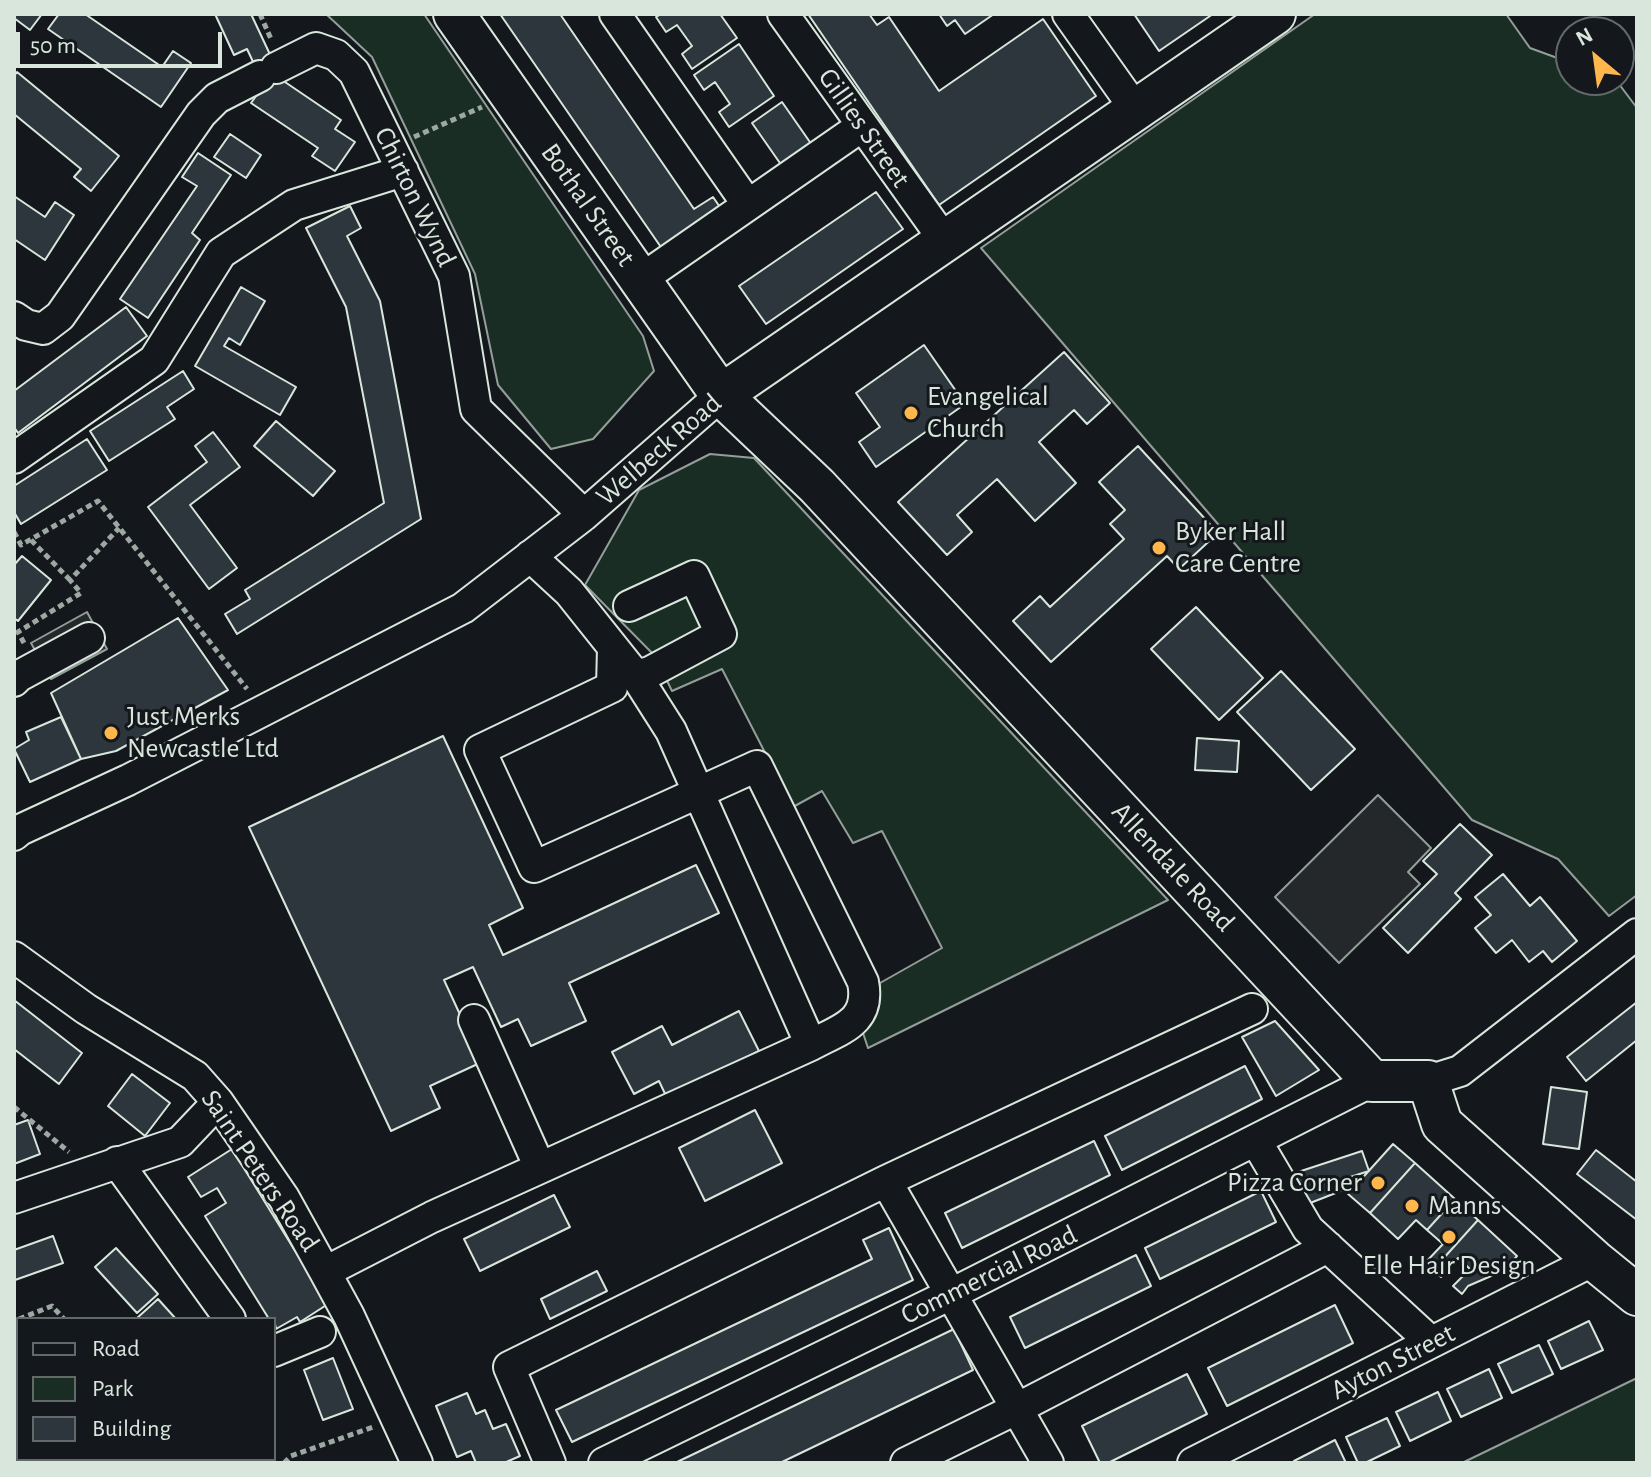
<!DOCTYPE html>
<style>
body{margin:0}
#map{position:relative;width:1651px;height:1477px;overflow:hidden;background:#14181c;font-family:"Alegreya Sans",sans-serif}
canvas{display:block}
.frame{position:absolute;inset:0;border:16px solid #d8e6dc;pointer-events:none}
.legend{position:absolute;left:16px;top:1317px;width:260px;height:144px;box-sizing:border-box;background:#14181c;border:2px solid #626a69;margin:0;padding:10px 14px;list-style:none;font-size:24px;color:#d8e6dc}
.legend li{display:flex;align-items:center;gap:16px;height:40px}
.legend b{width:40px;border:2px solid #626a69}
.north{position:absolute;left:1555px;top:16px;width:80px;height:80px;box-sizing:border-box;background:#14181c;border:2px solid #626a69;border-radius:50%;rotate:331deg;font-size:22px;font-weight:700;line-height:32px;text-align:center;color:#d8e6dc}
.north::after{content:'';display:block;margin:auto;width:28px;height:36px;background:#ffb74d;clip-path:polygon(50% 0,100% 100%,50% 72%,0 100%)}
.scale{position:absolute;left:16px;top:32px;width:206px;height:36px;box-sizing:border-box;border:4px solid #d8e6dc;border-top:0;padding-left:10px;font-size:24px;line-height:28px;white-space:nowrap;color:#d8e6dc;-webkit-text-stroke:6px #14181c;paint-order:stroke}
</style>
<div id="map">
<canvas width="1651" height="1477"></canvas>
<div class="frame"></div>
<ul class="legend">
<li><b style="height:10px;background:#14181c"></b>Road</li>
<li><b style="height:22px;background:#1a2d24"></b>Park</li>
<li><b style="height:22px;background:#2c363c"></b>Building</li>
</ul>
<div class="north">N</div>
<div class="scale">50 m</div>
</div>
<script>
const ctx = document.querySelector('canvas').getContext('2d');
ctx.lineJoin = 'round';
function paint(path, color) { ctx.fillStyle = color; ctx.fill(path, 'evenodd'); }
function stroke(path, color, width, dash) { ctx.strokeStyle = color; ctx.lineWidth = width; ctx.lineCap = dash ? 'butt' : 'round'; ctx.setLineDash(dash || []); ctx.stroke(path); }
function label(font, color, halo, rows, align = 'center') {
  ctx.font = font + ' "Alegreya Sans",sans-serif'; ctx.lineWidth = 6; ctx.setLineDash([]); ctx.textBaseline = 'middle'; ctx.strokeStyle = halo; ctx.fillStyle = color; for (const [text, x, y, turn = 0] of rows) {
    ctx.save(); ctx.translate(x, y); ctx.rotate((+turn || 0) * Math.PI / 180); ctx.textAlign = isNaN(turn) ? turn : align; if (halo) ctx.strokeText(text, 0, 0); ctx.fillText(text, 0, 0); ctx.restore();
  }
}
const green = new Path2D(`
 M326 14H424L643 336 654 371 593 439 551 449 498 385 475 274 372 57Z
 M1315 14H1506L1530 48 1571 63V80H1616L1637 108V895L1609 916 1558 859 1472 820 981 248Z
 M710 454 754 458 1168 900 868 1048 862 1030C879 1016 881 1005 880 983L942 948 882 831 853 843 822 791 793 807 722 669 672 691 655 656 585 585 639 490Z
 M1637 1378V1463H1462Z`);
paint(green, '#1a2d24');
stroke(green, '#939e99', 2);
const parking = new Path2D(`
 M87 612 107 649 51 679 31 643Z
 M1378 795 1431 848 1408 872 1420 884 1339 963 1275 897Z`);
paint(parking, '#24282b');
stroke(parking, '#939e99', 2);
const building = new Path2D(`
 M14 14H42L30 30 14 18Z
 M59 14H85L162 67 173 51 191 63 161 107 48 29Z
 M215 14H251L282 80 341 120 335 129 355 142 335 171 312 156 318 148 251 103 264 85 247 49 234 55Z
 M500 14H560L694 209 713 197 724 213 665 253Z
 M661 14H720L737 38 692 69 682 54 692 46 677 25 666 32 656 17Z
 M808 14H869L877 25 889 17 939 91 1043 19 1096 96 939 205Z
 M939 14H994L965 34 955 20 947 26Z
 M1134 14H1213L1159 51Z
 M739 44 774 96 729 127 719 112 730 104 715 82 704 90 694 75Z
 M17 72 119 156 91 191 74 177 81 169 14 114V76Z
 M782 102 812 145 782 166 752 123Z
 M230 134 261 155 246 178 214 157Z
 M198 153 231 175 192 233 200 240 148 318 120 299 197 186 182 177Z
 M876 192 903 229 766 324 739 286Z
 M14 196 45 217 55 202 74 215 45 260 14 239Z
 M350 206 361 228 347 236 380 301 421 519 237 634 225 614 250 599 245 590 384 503 346 307 306 228Z
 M241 287 265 301 240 345 229 338 224 346 296 387 280 415 195 366Z
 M126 307 147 336 18 433 14 427V391Z
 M924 345 965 404 876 467 859 442 880 427 856 393Z
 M1064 352 1110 403 1087 424 1074 410 1039 442 1076 483 1035 521 997 479 957 515 972 532 947 555 898 502Z
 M183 371 194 389 167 407 175 419 109 461 90 431Z
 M276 421 335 471 313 496 254 446Z
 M213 432 240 467 190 505 237 568 209 589 148 507 207 462 195 446Z
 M87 439 107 470 21 524 14 512V486Z
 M1138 446 1218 533 1179 569 1167 556 1051 662 1013 621 1040 596 1050 607 1124 539 1110 524 1125 510 1099 482Z
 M22 556 51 580 18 621 14 618V565Z
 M1196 607 1263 678 1219 720 1151 649Z
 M178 618 228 690 116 751 81 759 51 693Z
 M1281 671 1355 749 1311 790 1237 712Z
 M61 717 81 759 30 782 14 749 29 740 26 732Z
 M443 736 523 908 489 925 503 955 696 865 719 913 569 983 586 1021 531 1046 518 1019 501 1027 473 967 444 980 482 1062 430 1086 440 1108 391 1131 249 827Z
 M1197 738 1239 741 1237 772 1195 770Z
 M1460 824 1492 855 1455 893 1461 899 1408 953 1383 928 1437 874 1423 861Z
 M1503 874 1530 906 1540 897 1577 941 1552 962 1543 951 1529 962 1512 940 1496 953 1475 928 1491 915 1475 897Z
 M14 1000 82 1053 59 1084 14 1049Z
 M1637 1002V1040L1586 1081 1567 1057Z
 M739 1011 759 1051 667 1098 659 1081 634 1094 612 1052 662 1026 672 1045Z
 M1275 1021 1319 1070 1276 1096 1242 1037Z
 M1245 1066 1262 1099 1122 1170 1105 1136Z
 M132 1074 170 1103 145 1136 108 1106Z
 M1551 1087 1587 1092 1579 1149 1543 1144Z
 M755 1110 782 1163 705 1201 679 1148Z
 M28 1120 40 1154 14 1164V1125Z
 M1094 1141 1110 1175 962 1248 945 1213Z
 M1393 1144 1415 1163 1370 1213 1348 1194Z
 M232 1149 328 1304 300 1322 297 1317 276 1329 274 1319H269L205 1216 226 1203 217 1188 201 1197 188 1177Z
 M1596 1150 1637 1182V1220L1577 1174Z
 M1362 1151 1369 1171 1344 1179 1346 1189 1305 1205 1295 1173Z
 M1415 1163 1455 1199 1427 1230 1416 1220 1398 1239 1370 1213Z
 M1261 1191 1276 1222 1160 1279 1145 1248Z
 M554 1195 570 1227 480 1271 464 1239Z
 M1455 1199 1478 1220 1433 1270 1425 1263 1443 1244 1427 1230Z
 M1478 1220 1517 1256 1505 1270 1468 1286 1462 1294 1453 1286 1470 1269 1458 1258 1441 1277 1433 1270Z
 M889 1228 913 1280 572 1442 556 1410 872 1259 863 1240Z
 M53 1236 63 1263 15 1280 14 1250Z
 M116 1248 158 1294 137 1313 95 1267Z
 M1136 1255 1151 1286 1025 1348 1010 1317Z
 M597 1271 607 1291 550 1319 541 1299Z
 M158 1299 176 1319H136Z
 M1335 1305 1353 1343 1227 1406 1208 1368Z
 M1589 1321 1603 1350 1561 1369 1548 1341Z
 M954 1329 973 1370 780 1463H675Z
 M1539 1345 1553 1374 1512 1393 1498 1364Z
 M333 1358 353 1409 323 1420 304 1370Z
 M1489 1369 1502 1398 1461 1417 1447 1389Z
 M1187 1374 1207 1414 1108 1463H1100L1082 1426Z
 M1438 1392 1451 1421 1410 1441 1396 1412Z
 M467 1393 476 1414 485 1410 493 1429 506 1424 520 1456 504 1463H476L471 1451 457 1457 436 1406Z
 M1387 1418 1400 1446 1365 1463H1358L1346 1437Z
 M1335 1440 1346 1463H1295L1294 1461Z`);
paint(building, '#2c363c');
stroke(building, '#d8e6dc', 2);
const minor = new Path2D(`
 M615 14 748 205
 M783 14 945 241
 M1068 14 1136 110
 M276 68 316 48 336 55 354 72 454 276 476 409 584 515
 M640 280 862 126
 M14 317 26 325 43 329 60 316 201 114 217 98 260 76
 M14 458 154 360 221 253 294 205 403 171
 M629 606 694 576 721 634 650 672 636 676
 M613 648 612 687 480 750 534 867 757 766 863 982C871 1022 841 1029 811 1045
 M14 681 19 676 89 638
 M14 835 20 830 128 780 463 608 584 515 721 395
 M14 957 86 1009 195 1076 218 1102 284 1198 325 1272 349 1316 417 1463
 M474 1020 540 1168
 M1428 1081 1460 1071 1637 934
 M1256 1141 1308 1229 1431 1342
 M117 1162 230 1319
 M886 1181 1048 1463
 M14 1198 180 1142 218 1102
 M325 1272 432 1217 811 1045 671 731 636 676 569 592 530 556
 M274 1351 320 1332
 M550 1463 509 1367 886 1181 1252 1009
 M604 1463 951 1294 1372 1081
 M906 1463 1018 1408 1328 1247
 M1193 1463 1594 1260`);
const major = new Path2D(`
 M454 14 721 395 817 486 1372 1081H1428L1442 1124 1594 1260 1637 1295
 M721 395 1275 14`);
stroke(minor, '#d8e6dc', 34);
stroke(major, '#d8e6dc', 44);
stroke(new Path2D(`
 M260 14 271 39
 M414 137 482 107
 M14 532 21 545 98 501 247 689
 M31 540 70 580
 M24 643 18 632 81 593 70 580 119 528
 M14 1107 69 1152
 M19 1319 52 1306 64 1319
 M199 1459 202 1463
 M154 1463 158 1459
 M284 1463 291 1456 373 1427`), '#9da8a2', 5, [6, 4]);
stroke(minor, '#14181c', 30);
stroke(major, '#14181c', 40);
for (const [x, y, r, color] of [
 [911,413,8,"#ffb74d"],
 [1159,548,8,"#ffb74d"],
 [111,733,8,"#ffb74d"],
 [1378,1183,8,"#ffb74d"],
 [1412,1206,8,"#ffb74d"],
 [1449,1237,8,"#ffb74d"]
]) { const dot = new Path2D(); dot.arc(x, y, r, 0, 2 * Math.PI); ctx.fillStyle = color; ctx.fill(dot); stroke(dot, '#14181c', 3); }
label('28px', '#d8e6dc', '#14181c', [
 ["Gillies Street",864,128,55],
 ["Chirton Wynd",415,197,64],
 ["Bothal Street",588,205,55],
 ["Welbeck Road",659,450,-41],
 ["Allendale Road",1173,867,47],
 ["Saint Peters Road",260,1171,56],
 ["Commercial Road",989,1275,-26],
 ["Ayton Street",1393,1362,-27]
]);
label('28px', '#d8e6dc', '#14181c', [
 ["Evangelical",927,397],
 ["Church",927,429],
 ["Byker Hall",1175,532],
 ["Care Centre",1175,564],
 ["Just Merks",127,717],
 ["Newcastle Ltd",127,749],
 ["Pizza Corner",1362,1183,"right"],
 ["Manns",1428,1206],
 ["Elle Hair Design",1449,1266,"center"]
], 'left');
</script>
